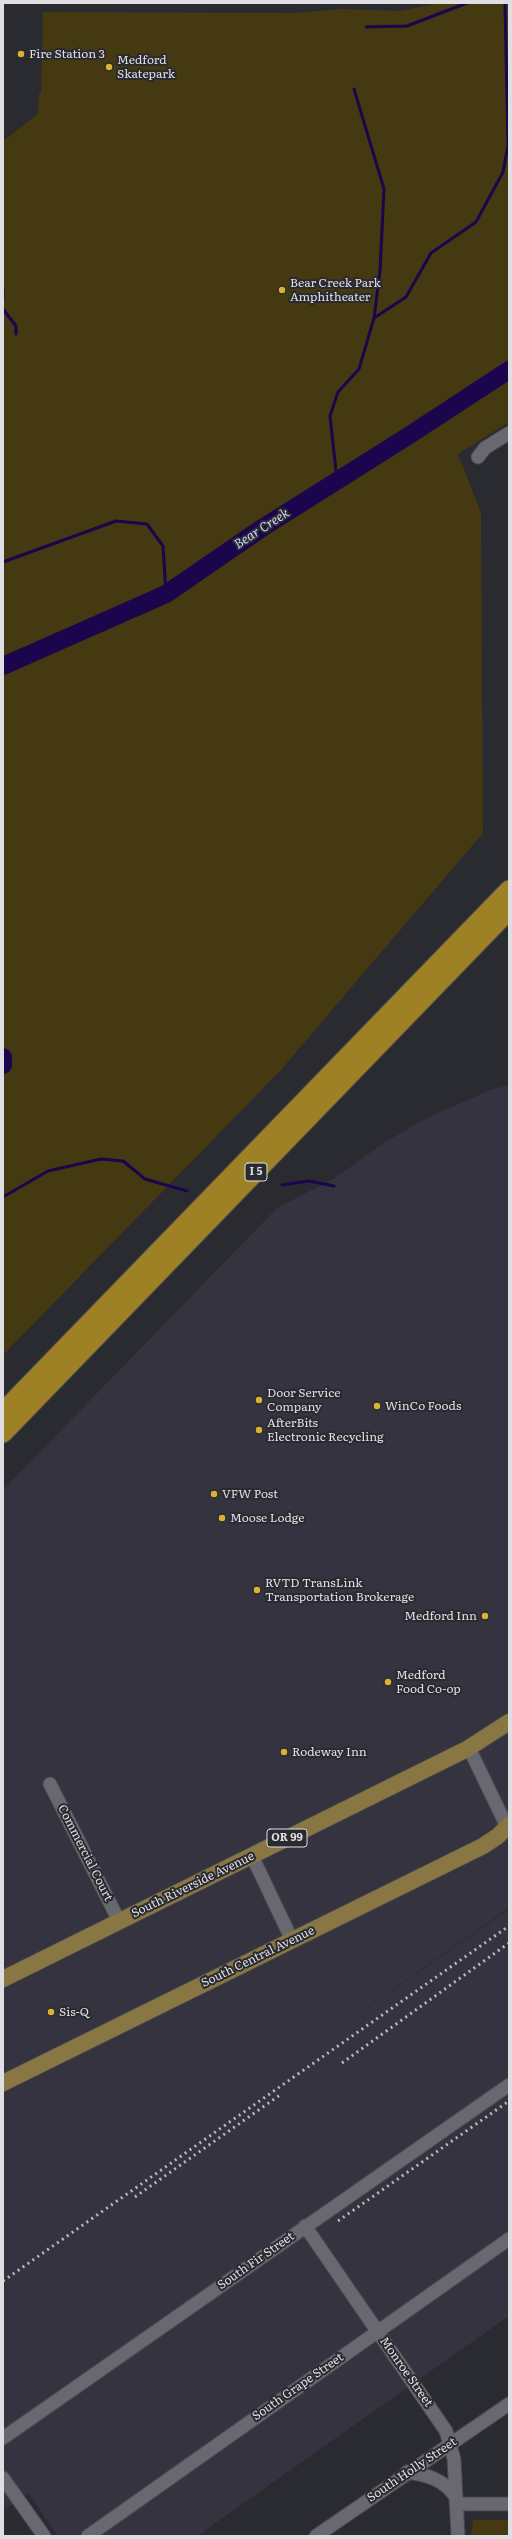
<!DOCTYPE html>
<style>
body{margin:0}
#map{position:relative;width:512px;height:2539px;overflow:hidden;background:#2a2a31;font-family:Literata,serif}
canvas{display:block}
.frame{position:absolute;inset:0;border:4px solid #dfdfe3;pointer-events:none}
</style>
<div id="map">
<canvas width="512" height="2539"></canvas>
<div class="frame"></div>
</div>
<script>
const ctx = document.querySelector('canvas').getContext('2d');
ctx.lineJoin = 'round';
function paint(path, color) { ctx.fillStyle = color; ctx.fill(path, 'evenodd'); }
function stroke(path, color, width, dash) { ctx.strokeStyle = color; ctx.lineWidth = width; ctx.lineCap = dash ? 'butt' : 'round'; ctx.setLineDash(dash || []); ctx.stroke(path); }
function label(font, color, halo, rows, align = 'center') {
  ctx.font = font + ' Literata,serif'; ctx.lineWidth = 4; ctx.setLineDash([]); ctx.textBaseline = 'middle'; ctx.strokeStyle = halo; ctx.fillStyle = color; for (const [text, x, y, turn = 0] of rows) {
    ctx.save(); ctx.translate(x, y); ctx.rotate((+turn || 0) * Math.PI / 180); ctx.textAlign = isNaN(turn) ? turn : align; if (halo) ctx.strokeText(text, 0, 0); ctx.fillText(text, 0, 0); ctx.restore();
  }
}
paint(new Path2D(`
 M509 1085V1908L234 2101 509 1909V2316L197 2536H58L28 2493 3 2511V1490L277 1208 335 1178 382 1144 425 1119 490 1090Z`), '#34333f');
paint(new Path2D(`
 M438 3H509V422L458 454 481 513 483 833 280 1071 3 1355V141L38 114 39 94 41 93 43 12 294 13 341 9 401 11Z
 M473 2520H509V2536H471Z`), '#453912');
stroke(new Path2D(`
 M366 27 407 26 467 3
 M3 289V298
 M3 309 16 326V334
 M374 318 406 297 431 253 476 222 503 172 508 145 505 3
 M337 480 330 416 338 392 359 369 374 318 380 271 384 189 354 89
 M3 562 116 521 147 524 163 546 166 594
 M282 1185 309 1181 334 1186
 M3 1197 48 1171 101 1159 123 1161 145 1179 187 1191`), '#1b054c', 3);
stroke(new Path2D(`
 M3 666 166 594 262 528 405 438 509 370
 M3 1057V1065`), '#1b054c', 18);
const minor = new Path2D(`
 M478 457 485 448 509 433
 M469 1748 507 1827
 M50 1784 119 1921
 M252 1856 292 1940
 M305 2226 446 2431 454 2459 458 2536
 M3 2438 509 2085
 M407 2472C427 2475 443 2479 455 2496
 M3 2478 44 2536
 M456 2504H509
 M88 2536 509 2239
 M316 2536 509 2404`);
const major = new Path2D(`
 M3 1979 467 1749 509 1722
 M3 2083 483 1846 498 1836 509 1825`);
const highway = new Path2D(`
 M3 1412 509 890
 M3 1433 509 910`);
stroke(minor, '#48474d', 15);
stroke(major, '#48474d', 18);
stroke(highway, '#48474d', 21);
stroke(minor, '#686870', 13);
stroke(major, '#887742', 16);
stroke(highway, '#9e8124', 19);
stroke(new Path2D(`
 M342 2063 509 1943
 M135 2197 280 2095
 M338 2221 509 2101
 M3 2281 509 1926`), '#b9b9bd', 3, [2, 4]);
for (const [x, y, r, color] of [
 [21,54,4,"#dab333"],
 [109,67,4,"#dab333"],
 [282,290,4,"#dab333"],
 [259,1400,4,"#dab333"],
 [377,1406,4,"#dab333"],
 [259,1430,4,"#dab333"],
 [214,1494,4,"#dab333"],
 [222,1518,4,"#dab333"],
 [257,1590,4,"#dab333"],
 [485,1616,4,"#dab333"],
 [388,1682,4,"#dab333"],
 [284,1752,4,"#dab333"],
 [51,2012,4,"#dab333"]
]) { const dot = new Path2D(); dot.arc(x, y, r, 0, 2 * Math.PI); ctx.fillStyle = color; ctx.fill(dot); stroke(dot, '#2a2a31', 1.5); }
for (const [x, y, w] of [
 [256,1172,22],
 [287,1838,40]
]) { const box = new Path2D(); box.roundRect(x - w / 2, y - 9, w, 18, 3); ctx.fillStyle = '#2a2a31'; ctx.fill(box); stroke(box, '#dfdfe3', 1); }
label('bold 11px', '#dfdfe3', null, [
 ["I 5",256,1172],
 ["OR 99",287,1838]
]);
label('12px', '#dfdfe3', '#2a2a31', [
 ["Fire Station 3",29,54],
 ["Medford",117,60],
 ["Skatepark",117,74],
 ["Bear Creek Park",290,283],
 ["Amphitheater",290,297],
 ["Door Service",267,1393],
 ["Company",267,1407],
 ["WinCo Foods",385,1406],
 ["AfterBits",267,1423],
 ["Electronic Recycling",267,1437],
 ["VFW Post",222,1494],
 ["Moose Lodge",230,1518],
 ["RVTD TransLink",265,1583],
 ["Transportation Brokerage",265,1597],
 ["Medford Inn",477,1616,"right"],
 ["Medford",396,1675],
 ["Food Co-op",396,1689],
 ["Rodeway Inn",292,1752],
 ["Sis-Q",59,2012]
], 'left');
label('12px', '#dfdfe3', '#2a2a31', [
 ["Commercial Court",85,1853,63],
 ["South Riverside Avenue",193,1885,-26],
 ["South Central Avenue",258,1957,-26],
 ["South Fir Street",256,2261,-35],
 ["Monroe Street",406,2372,55],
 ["South Grape Street",298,2387,-35],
 ["South Holly Street",412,2470,-34]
]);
label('italic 13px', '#d2d1fb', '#2a2a31', [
 ["Bear Creek",262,529,-33]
]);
</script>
